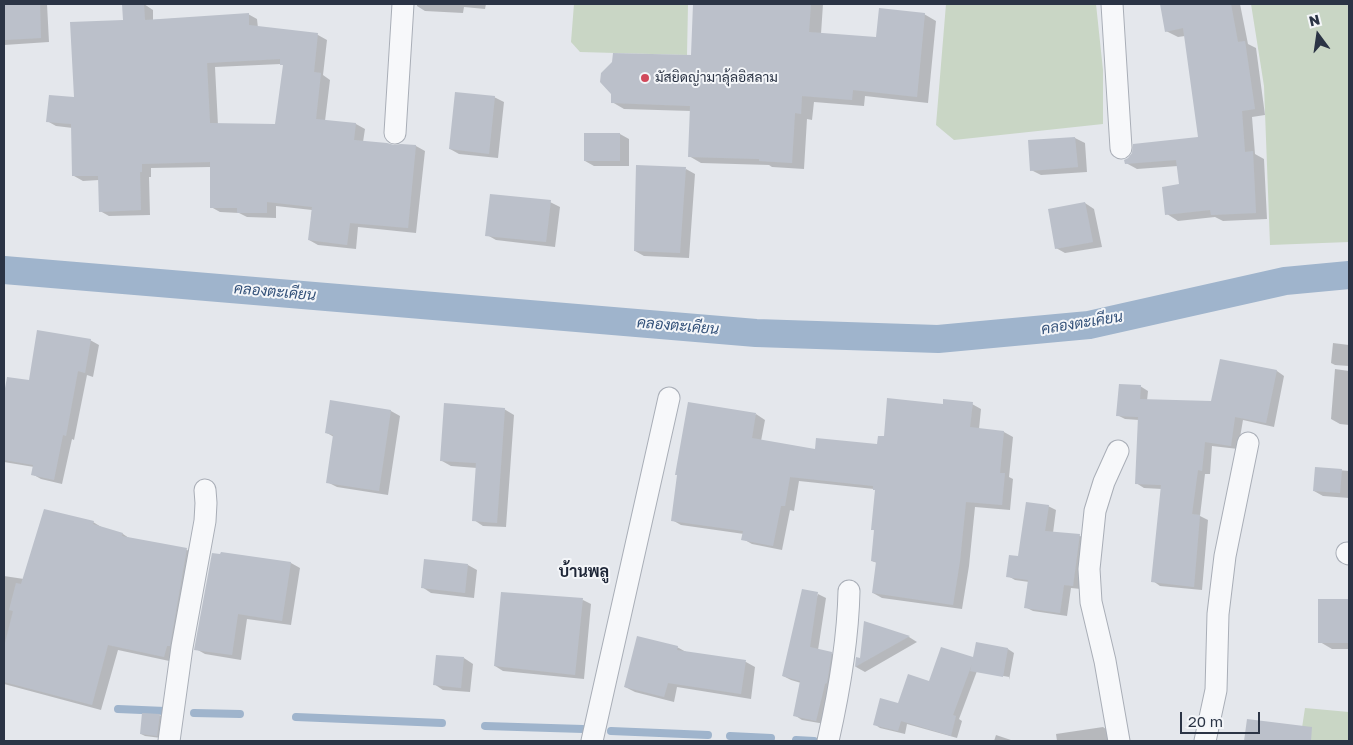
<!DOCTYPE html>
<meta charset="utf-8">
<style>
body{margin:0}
#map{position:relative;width:1353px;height:745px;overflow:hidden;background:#e4e7ec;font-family:"Golos Text",sans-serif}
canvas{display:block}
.frame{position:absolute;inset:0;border:5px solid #2b3445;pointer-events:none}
.north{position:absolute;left:1293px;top:10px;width:50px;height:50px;-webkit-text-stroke:4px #f4f6f9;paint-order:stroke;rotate:346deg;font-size:14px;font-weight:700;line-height:20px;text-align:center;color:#2b3445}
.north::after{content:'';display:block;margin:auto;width:18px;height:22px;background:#2b3445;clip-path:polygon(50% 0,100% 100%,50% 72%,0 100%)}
.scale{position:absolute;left:1180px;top:712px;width:80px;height:22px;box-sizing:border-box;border:2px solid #2b3445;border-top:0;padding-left:6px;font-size:15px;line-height:18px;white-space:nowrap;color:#2b3445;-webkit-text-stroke:4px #f4f6f9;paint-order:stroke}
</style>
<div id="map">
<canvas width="1353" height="745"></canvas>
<div class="frame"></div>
<div class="north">N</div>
<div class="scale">20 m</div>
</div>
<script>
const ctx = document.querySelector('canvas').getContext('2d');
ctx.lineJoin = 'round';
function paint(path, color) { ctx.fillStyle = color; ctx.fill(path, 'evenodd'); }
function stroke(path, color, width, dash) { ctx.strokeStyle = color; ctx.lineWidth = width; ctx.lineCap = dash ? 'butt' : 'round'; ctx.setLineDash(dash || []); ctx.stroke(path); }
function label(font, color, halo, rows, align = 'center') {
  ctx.font = font + ' "Golos Text",Sarabun,sans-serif'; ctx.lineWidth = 4; ctx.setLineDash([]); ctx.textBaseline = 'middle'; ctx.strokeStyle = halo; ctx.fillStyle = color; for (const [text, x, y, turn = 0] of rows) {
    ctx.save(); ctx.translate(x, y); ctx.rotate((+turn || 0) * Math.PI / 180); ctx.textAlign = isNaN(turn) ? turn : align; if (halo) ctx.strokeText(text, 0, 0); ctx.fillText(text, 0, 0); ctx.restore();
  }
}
paint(new Path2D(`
 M574 4H688L687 55 580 52 571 42Z
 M946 4H1096L1103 70V124L954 140 936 125Z
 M1251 4H1349V242L1270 245 1264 86Z
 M1305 708 1349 712V741H1300Z`), '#c9d6c5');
paint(new Path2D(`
 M4 4H47L49 42 4 45Z
 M144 4 153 10V20L248 14 257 19 258 28 318 35 327 40 323 75 330 80 325 121 356 124 365 129 363 142 394 147 401 145 416 146 425 151 416 233 358 227 356 249 318 245 309 240 312 210 276 206V218L247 217 239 213 220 212 211 207V167L151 168V177H149L150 215 109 216 100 211 99 180 83 181 74 176 73 128 56 126 47 121 75 99 124 21ZM281 64 284 66 276 125H218L215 67Z
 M417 4H486L485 9 464 7 463 13 425 11 417 6Z
 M694 4H823L821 34 877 39 924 14 936 21 928 103 865 96 864 106 814 102 812 120 807 119 804 169 772 167 769 165 701 163 689 156 691 111 624 109 612 102 692 57Z
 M1161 4H1240L1248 44 1256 48 1265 115 1252 117 1255 154 1264 159 1267 219 1223 221 1215 217 1178 221 1167 214 1181 185 1178 166 1137 169 1126 163 1200 138 1185 36 1178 37 1166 31Z
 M494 97 504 102 498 158 459 154 450 149Z
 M620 134 629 139V166H594L585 161Z
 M1075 138 1085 143 1087 172 1041 175 1031 170 1029 141Z
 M686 169 695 174 689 258 644 256 635 251Z
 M550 202 560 207 555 247 496 240 487 235Z
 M1085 203 1094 209 1102 247 1065 253 1056 248Z
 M90 340 99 345 93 377 87 375 74 440 72 439 62 484 41 479 32 474 34 467 4 462V401L8 378 30 382Z
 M1333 343 1349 345V366L1335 365 1331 363Z
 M1221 360 1277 371 1284 376 1274 427 1243 420 1238 449 1212 446 1210 474H1205L1200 516 1208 520 1202 590 1160 586 1153 581 1162 489 1144 488 1136 483 1139 420 1125 419 1117 415 1140 386 1148 391 1147 401 1212 402Z
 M1335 369 1349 371V425L1340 424 1331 419Z
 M331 402 391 411 400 416 388 495 337 487 327 482 334 437 327 433Z
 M972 404 981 409 979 429 1004 432 1013 437 1009 477 1013 479 1010 510 975 507 969 566 962 609 882 598 873 593 877 563 872 561 875 531 872 529 876 490 874 489 799 481 794 511 790 510 782 550 752 544 743 539 744 534 681 525 672 520 756 414 765 420 761 441 816 450 878 446 885 437 944 405Z
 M504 409 514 415 506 527 483 526 474 520 477 468 451 466 442 461Z
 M1316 468 1349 471V498L1323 496 1314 491Z
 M1048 506 1056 510 1053 533 1080 536 1087 540 1081 589 1071 588 1067 616 1033 611 1025 607 1029 582 1015 580 1008 576Z
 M93 522 103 528 123 534 132 540 187 550 197 555 174 662 118 650 101 710 4 684V576L24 579Z
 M221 556 291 563 300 568 291 625 247 619 241 660 205 654 196 649Z
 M468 565 477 570 474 598 431 593 422 587Z
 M818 594 826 598 818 650 831 653 839 658 825 724 802 720 794 715 801 683 791 680 783 676Z
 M583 600 591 604 584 679 503 671 495 666Z
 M1319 600H1349V649H1332L1320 642Z
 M865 622 909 637 917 642 865 672 856 667 857 659 861 660Z
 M677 647 688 653 746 662 755 667 751 699 677 687 674 702 635 692 625 687Z
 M1008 649 1014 653 1009 680 977 674 1009 680V677L977 671 959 719 962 721 957 738 907 724 905 734 880 728 874 724 929 683 974 659Z
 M464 658 473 664 470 692 443 690 434 684Z
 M160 715 164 718 161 738 145 736 141 734Z
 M1248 721 1304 732 1303 741H1246Z
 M1103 727 1112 733 1114 741H1057L1056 734Z
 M996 735 1014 741H994Z`), '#0003');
stroke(new Path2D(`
 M118 709 165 711
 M194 713 240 714
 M296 717 442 723
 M485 726 583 729
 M611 731 708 735
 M730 736 771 738
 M796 740 814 741`), '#9fb4cc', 8);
stroke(new Path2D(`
 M4 270 756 333 938 339 1089 325 1285 281 1349 275`), '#9fb4cc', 28);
paint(new Path2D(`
 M40 4 41 38 4 40V5Z
 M122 4H144L145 20 249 13V25L318 33 314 72 321 73 316 119 356 123 354 140 387 143 394 145 401 144 416 145 408 228 350 223 347 245 308 240 312 207 267 202V213H237V208H210V162L142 164V172H140L141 210 99 212 98 176H72L71 124 46 122 49 95 74 97 70 22 123 20ZM280 59V65H283L275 124 210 123 207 63Z
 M693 4H811L809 32 876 37 879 8 925 13 917 97 853 90 852 100 802 96 801 114 795 113 792 163 759 161V159L688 157 690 106 611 103V94L600 82 601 73 612 62 613 53 691 55Z
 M1160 4H1231L1238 42 1245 41 1255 109 1242 111 1245 152 1253 151 1256 213 1211 215 1210 210 1165 215 1162 187 1179 184 1176 160 1125 164 1124 160 1128 158 1132 153 1133 144 1198 137 1183 28 1165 32Z
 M455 92 495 96 489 154 449 149Z
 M584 133H620V161H584Z
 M1075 137 1078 167 1030 171 1028 140Z
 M636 165 686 167 680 253 634 251Z
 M490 194 551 200 546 242 485 236Z
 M1085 202 1093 242 1055 249 1048 209Z
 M37 330 91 339 85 373 78 371 66 436 63 435 54 480 31 475 33 465 4 460V394L7 377 29 380Z
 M1220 359 1277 370 1266 423 1235 417 1231 446 1205 442 1202 471 1198 470 1192 514 1200 515 1194 587 1151 582 1161 485 1135 484 1138 417 1116 416 1119 384 1141 385 1140 399 1211 401Z
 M887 398 943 404V399L973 402 970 427 1004 431 1000 473H1005L1002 505 966 502 960 561 953 605 872 593 876 562 871 561 874 530H871L875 490H873V486L790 477 785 506H781L773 546 741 540 743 531 671 521 677 475H675L688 402 756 413 752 438 815 449 816 438 877 444 878 436H884Z
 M330 400 391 410 379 491 326 483 333 435 325 433Z
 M444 403 505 408 497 523 472 521 476 463 440 461Z
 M1315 467 1342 469 1340 493 1313 491Z
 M1026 502 1049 505 1045 531 1080 534 1073 586 1064 585 1060 613 1024 608 1028 580 1006 577 1009 555 1018 556Z
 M44 509 94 521 93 524 123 533 122 536 187 548 170 646H167L164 657 108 645 92 705 4 682V647L13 611 9 610 16 583 21 584Z
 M221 552 291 562 282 621 238 614 232 655 194 650 212 553 220 554Z
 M424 559 468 564 465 593 421 588Z
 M802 589 818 592 810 647 832 652 827 683 825 684 816 721 793 716 800 681 782 676Z
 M501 592 583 598 575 675 494 666Z
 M1318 599H1349V643H1318Z
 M864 621 910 636 855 667 856 657 860 658Z
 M637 636 678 646 677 650 746 660 741 694 668 683 664 697 624 687Z
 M976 642 1008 648 1003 677 970 671 972 664 953 715 956 716 951 736 901 721 898 731 873 725 880 698 898 703 908 674 929 681 941 647 973 657Z
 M436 655 464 657 461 688 433 685Z
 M142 713 160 714 157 736 140 734Z
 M1247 719 1312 727 1311 741H1244Z`), '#bbc0ca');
const minor = new Path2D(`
 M1112 4 1121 148
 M395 133 403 4
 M1118 451 1104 482 1095 511 1089 569 1091 602 1105 661 1119 741
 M1347 553 1349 554
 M169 741 182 647 205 521 206 503 205 490
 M592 741 669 398
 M828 741C839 692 848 642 849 591
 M1205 741 1216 690 1218 614 1225 556 1248 443`);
stroke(minor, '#a9aeb7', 23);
stroke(minor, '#f7f8fa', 21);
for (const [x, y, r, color] of [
 [645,78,5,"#d1495b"]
]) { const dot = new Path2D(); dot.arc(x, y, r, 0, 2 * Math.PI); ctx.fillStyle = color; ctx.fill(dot); stroke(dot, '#f4f6f9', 2); }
label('14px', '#2b3445', '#f4f6f9', [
 ["มัสยิดญ่ามาลุ้ลอิสลาม",655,78]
], 'left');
label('italic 15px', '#34527a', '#f4f6f9', [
 ["คลองตะเคียน",275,292,5],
 ["คลองตะเคียน",1082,323,-9],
 ["คลองตะเคียน",678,326,5]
]);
label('bold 16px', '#1d2536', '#f4f6f9', [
 ["บ้านพลู",584,572]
]);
</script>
